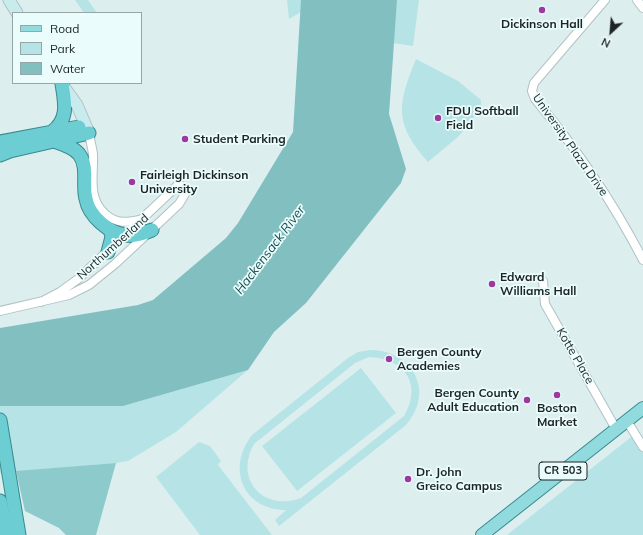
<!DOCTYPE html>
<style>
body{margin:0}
#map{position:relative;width:643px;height:535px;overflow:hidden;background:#ddeeef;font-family:Mulish,sans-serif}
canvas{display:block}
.legend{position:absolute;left:12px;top:12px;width:130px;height:72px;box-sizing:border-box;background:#eafcfc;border:1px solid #98a6a6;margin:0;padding:5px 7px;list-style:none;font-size:12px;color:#1e2425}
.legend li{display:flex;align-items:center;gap:8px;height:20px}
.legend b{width:20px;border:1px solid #98a6a6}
.north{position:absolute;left:591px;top:12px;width:40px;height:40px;-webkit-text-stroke:3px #eafcfc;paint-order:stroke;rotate:206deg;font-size:11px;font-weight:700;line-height:16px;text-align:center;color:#1e2425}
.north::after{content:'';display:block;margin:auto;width:14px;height:18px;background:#1e2425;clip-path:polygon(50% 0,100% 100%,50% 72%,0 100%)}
</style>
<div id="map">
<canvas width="643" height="535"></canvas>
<ul class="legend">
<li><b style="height:5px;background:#91dadd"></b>Road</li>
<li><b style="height:11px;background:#b6e4e6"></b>Park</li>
<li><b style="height:11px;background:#82bfc1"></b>Water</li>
</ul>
<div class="north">N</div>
</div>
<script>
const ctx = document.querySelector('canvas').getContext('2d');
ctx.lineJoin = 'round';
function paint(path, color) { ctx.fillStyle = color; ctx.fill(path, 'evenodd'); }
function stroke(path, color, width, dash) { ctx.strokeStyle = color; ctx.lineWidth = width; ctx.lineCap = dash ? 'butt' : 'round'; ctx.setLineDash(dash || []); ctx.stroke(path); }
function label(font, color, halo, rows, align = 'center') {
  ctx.font = font + ' Mulish,sans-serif'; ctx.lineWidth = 3.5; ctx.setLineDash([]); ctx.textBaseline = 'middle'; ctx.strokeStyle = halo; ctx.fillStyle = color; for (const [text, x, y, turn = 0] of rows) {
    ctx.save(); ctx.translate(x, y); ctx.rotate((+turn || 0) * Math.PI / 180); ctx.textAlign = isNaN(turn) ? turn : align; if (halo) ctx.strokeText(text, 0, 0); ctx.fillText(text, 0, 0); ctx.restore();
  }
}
paint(new Path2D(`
 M75 0H88L97 13H84Z
 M287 0H301V12L289 19Z
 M397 0H419L413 46 393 43Z
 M416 59 458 81 481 100V108L459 136 428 162C394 124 397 105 416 59Z
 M370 350C412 350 436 391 406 425L279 526 275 520 286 510C243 510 226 468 252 435L348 358 358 352ZM369 357C404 358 423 384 404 416L301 498C263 512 234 479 254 444L355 363Z
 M361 368 396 413 297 491 262 446Z
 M248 370 176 432 128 461 116 463 0 473V406H123Z
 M635 434 643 447V535H507Z
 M199 442 210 446 221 461 218 465 272 535H200L156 477Z`), '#b6e4e6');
paint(new Path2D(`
 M116 463 96 535H66L59 528 25 511 16 471Z`), '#8ccacc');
paint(new Path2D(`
 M301 0H397L389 114 406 169 401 183 306 303 274 332 248 370 123 406H0V328L138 305 153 300 226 238 238 223 293 132Z`), '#82bfc1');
const minor = new Path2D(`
 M605 0 534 83 532 91 535 99C577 149 613 202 643 260
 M637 0 643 8
 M89 133C90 140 92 147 93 154 94 175 87 198 105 214 117 224 127 223 142 219
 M543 281 545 304 616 429
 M0 311 69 295 89 285 115 264 179 204 185 194V189L179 184 78 279 60 292 41 302
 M627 421 643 447`);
const secondary = new Path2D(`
 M9 0 17 13
 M62 84 77 105 89 133`);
const primary = new Path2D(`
 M482 535 643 408`);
const trunk = new Path2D(`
 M52 132C69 119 65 103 62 84
 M54 141C63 144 73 147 79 154 89 167 82 185 86 199 89 216 109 233 125 235 134 237 144 233 152 230
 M0 142 79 127
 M0 155 10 151 89 133
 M108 252 112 237 110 229
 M0 420 19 535
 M0 501 6 535`);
stroke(minor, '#b1c2c3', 10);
stroke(secondary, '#b1c2c3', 13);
stroke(primary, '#398a8e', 14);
stroke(trunk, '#398a8e', 15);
stroke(minor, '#fff', 8);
stroke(secondary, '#c8ecee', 11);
stroke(primary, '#91dadd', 12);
stroke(trunk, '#6cced2', 13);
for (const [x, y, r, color] of [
 [542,10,4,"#9b39a0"],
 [438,118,4,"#9b39a0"],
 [185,139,4,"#9b39a0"],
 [132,182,4,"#9b39a0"],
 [492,284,4,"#9b39a0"],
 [389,359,4,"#9b39a0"],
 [557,395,4,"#9b39a0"],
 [527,400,4,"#9b39a0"],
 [408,479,4,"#9b39a0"]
]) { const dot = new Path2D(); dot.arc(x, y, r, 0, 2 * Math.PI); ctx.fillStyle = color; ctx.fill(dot); stroke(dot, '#eafcfc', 1.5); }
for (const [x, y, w] of [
 [563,471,48]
]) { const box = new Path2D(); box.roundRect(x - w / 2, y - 9, w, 18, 3); ctx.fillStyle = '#eafcfc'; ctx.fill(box); stroke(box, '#1e2425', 1); }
label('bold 11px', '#1e2425', null, [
 ["CR 503",563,471]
]);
label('bold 12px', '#1e2425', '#eafcfc', [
 ["Dickinson Hall",542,24,"center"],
 ["FDU Softball",446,111],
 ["Field",446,125],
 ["Student Parking",193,139],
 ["Fairleigh Dickinson",140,175],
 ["University",140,189],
 ["Edward",500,277],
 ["Williams Hall",500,291],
 ["Bergen County",397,352],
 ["Academies",397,366],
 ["Bergen County",519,393,"right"],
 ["Adult Education",519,407,"right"],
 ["Boston",557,408,"center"],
 ["Market",557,422,"center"],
 ["Dr. John",416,472],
 ["Greico Campus",416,486]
], 'left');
label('12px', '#1e2425', '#eafcfc', [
 ["University Plaza Drive",570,145,55],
 ["Northumberland",113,247,-42],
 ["Kotte Place",575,356,60]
]);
label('italic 13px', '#184e50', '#eafcfc', [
 ["Hackensack River",270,250,-53]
]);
</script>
